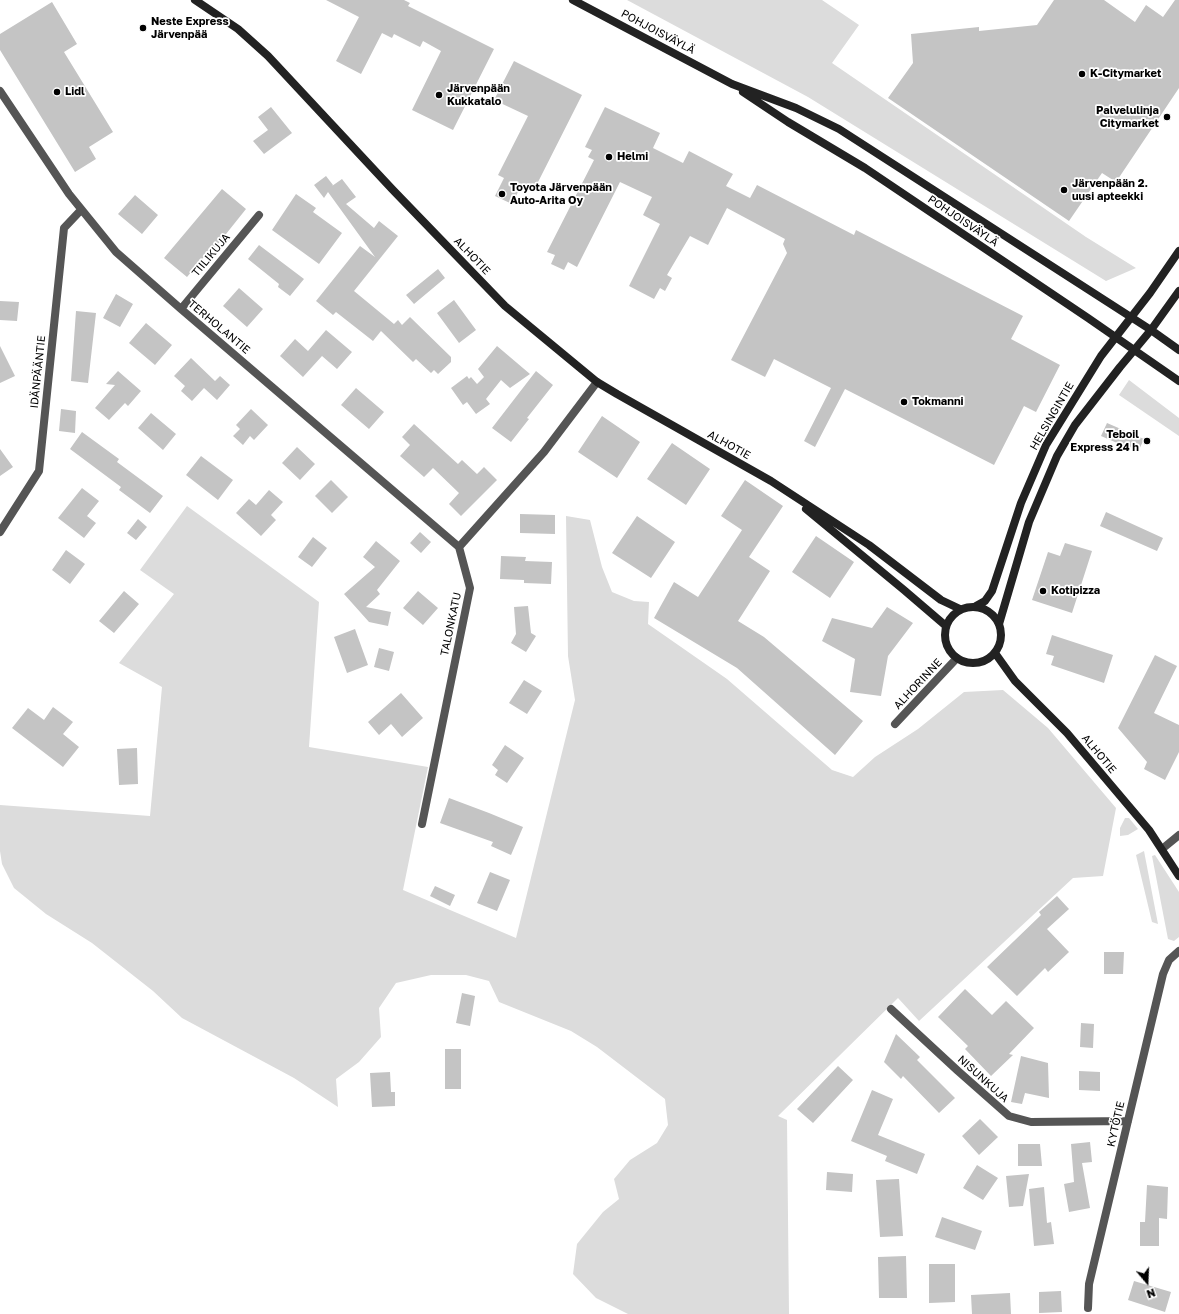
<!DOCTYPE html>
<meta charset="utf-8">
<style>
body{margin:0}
#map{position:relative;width:1179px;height:1314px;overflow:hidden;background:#fff;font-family:"Golos Text",sans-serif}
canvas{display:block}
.north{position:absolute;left:1127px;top:1262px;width:40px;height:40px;-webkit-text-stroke:3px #fff;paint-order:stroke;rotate:161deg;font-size:11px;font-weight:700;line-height:16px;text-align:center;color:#000}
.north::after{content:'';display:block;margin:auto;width:14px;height:18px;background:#000;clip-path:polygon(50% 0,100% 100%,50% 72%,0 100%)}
</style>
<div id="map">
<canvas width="1179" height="1314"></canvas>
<div class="north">N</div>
</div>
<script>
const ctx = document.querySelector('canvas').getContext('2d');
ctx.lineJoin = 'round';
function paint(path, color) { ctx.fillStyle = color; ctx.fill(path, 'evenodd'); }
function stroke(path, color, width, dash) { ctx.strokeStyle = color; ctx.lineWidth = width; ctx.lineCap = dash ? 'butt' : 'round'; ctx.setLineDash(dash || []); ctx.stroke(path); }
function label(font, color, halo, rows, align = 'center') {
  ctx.font = font + ' "Golos Text",sans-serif'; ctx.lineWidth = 3.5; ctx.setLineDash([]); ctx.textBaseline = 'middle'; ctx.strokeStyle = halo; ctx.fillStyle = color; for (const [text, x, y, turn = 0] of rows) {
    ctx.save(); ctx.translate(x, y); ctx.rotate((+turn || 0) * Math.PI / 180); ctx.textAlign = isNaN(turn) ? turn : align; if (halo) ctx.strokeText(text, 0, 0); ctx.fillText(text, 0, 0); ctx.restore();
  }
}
paint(new Path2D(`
 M627 0H822L859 25 832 63 1086 237 1136 268 1106 281 808 97Z
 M1129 380 1179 418V436L1119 395Z
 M187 506 319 602 309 747 428 767 403 890 516 938 575 700 568 656 566 516 590 520 602 567 612 592 634 601 649 602 648 624 727 679 832 770 853 777 875 757 918 729 964 692 1003 690 1048 728 1116 808 1103 876 1073 878 919 1021 898 998 778 1116 787 1120 789 1314H628L596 1298 573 1274 577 1244 603 1212 619 1199 614 1179 630 1160 657 1143 668 1125 665 1099 597 1047 571 1031 499 1002 489 981 466 975H431L396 983 379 1008 381 1037 359 1062 336 1079 338 1107 294 1078 182 1018 153 991 92 943 46 914 14 888 2 864 0 851V805L150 816 162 687 119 663 174 594 140 570Z
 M1125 818H1129L1138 829 1128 835 1120 836V828Z
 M1144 851 1158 924 1152 922 1136 855Z
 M1155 855 1179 892V937L1174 941 1168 939 1152 856Z`), '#dcdcdc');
paint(new Path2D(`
 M326 0H404L410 3 408 6 494 49 453 130 412 110 441 51 423 41 420 47 394 34 392 38 382 33 361 74 336 61 359 17Z
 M1054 0H1104L1135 22 1146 5 1163 17 1175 0H1179V88L1116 182 1102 173 1069 221 888 98 913 63 911 34 979 27V31L1037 25Z
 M52 2 77 44 64 52 113 132 89 147 96 159 75 172 0 50V34Z
 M514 61 582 95 533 192 521 186 512 204 495 196 504 178 498 175 528 116 494 100Z
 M271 107 292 133 264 154 253 141 268 130 258 117Z
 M605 107 660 133 653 148 683 163 689 151 733 174 726 186 750 198 757 185 854 235 856 230 1023 316 1011 339 1060 365 1036 412 1024 406 994 465 845 389 815 447 804 441 831 388 774 359 765 377 731 360 787 253 783 244 785 239 727 208 708 245 690 236 667 275 672 278 665 291 660 288 654 299 629 286 660 224 643 215 652 197 620 182 577 267 568 262 564 270 551 264 555 255 547 252 594 160 588 157 592 150 585 147Z
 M326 176 333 185 332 186 342 179 356 197 346 204 374 228 379 221 398 236 354 291 394 324 398 320 402 325 410 317 451 357V362L438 374 434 370 431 373 416 359 413 362 381 331 373 341 336 312 333 315 316 301 360 246 375 257 328 192 324 198 314 185Z
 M222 189 246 209 214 249 212 247 187 277 164 258Z
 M296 194 316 208 313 212 342 233 319 264 272 230Z
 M135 195 158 215 142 234 118 214Z
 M259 245 304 279 290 296 278 287 279 284 248 259Z
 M438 269 445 278 414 304 406 295Z
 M239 288 263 309 247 327 223 306Z
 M116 294 133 304 120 327 103 318Z
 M454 300 476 330 459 343 437 313Z
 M0 301 19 302 17 321 0 320Z
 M76 311 96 313 88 383 71 381Z
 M146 323 172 345 155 365 129 343Z
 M326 330 352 352 337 369 322 356 303 377 280 356 295 339 308 351Z
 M0 346 15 376 0 383Z
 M497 346 530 374 510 388 501 380 486 399 490 404 476 414 467 402 463 405 451 388 467 376 469 379 471 377 477 384 484 377 478 369Z
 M191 358 215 381 220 376 230 385 217 400 204 388 192 401 181 391 185 386 174 376Z
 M118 371 141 391 128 406 125 403 109 420 95 408 115 385 106 384Z
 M536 371 553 385 527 418 529 419 511 442 492 428Z
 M356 388 384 412 369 429 341 405Z
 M61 409 76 411 75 433 59 431Z
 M251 409 268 425 254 440 250 436 243 445 233 436 240 429 236 425Z
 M151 413 176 434 163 450 138 428Z
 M602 416 640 442 617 478 578 452Z
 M1107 423 1144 439 1138 452 1101 436Z
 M414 424 458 464 462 460 477 474 484 467 497 480 461 516 449 504 459 493 433 468 424 477 400 456 410 445 402 437Z
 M82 432 119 459 117 462 163 496 150 513 119 490 121 487 70 449Z
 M672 443 710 469 686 505 647 479Z
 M297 447 315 464 300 480 282 463Z
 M0 449 13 467 0 476Z
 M201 456 233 480 218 500 186 475Z
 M331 480 348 497 332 513 315 496Z
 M745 480 783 506 749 557 770 571 738 621 764 637 863 721 835 755 737 668 654 618 674 582 698 597 742 530 721 516Z
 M82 488 99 501 87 516 96 523 84 538 58 518Z
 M269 490 283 502 271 515 276 520 261 536 236 513 249 499 256 505Z
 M1106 512 1163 538 1157 551 1100 526Z
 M520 514 555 515V534L520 533Z
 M637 516 675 542 651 578 612 553Z
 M138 519 147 527 136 540 127 533Z
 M420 532 431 542 421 553 410 543Z
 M816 536 854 562 830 598 792 572Z
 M313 537 327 548 312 567 298 557Z
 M376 541 400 561 377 590 380 594 366 607 391 612 388 626 369 622 344 594 375 567 363 557Z
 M1065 543 1092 551 1072 613 1032 600 1048 552 1060 556Z
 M66 550 85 564 70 584 52 570Z
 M501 556 526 557 525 561 552 562 551 584 524 583V580L500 579Z
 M124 591 139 604 114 633 99 621Z
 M418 591 438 608 423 625 403 608Z
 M528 606 531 633 536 636 526 652 511 643 516 634 514 607Z
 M887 607 913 623 888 656 881 696 850 692 855 659 822 641 832 618 872 628Z
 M355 629 368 665 347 673 334 637Z
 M1052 635 1113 655 1104 683 1051 665 1054 656 1046 654Z
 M379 648 394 652 389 671 374 667Z
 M1155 655 1177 666 1154 713 1179 725V752L1165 780 1144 769 1147 762 1118 728Z
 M524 680 542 691 527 714 509 703Z
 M401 693 423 718 402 737 391 724 379 735 368 722Z
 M53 707 73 722 63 734 79 747 63 767 12 728 28 708 44 720Z
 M505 745 524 758 507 783 495 775 498 770 492 765Z
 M137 748 138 784 119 785 117 749Z
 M449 798 489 813 523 827 511 855 491 846 493 842 440 823Z
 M490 872 510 880 497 911 477 903Z
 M435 886 455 895 450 906 430 896Z
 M1057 896 1069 909 1047 929 1069 952 1048 972 1045 968 1017 996 987 967 1041 915 1039 912Z
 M1104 952H1124L1123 974H1104Z
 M965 989 992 1015 1006 1001 1034 1028 1009 1054 1013 1055 991 1076 965 1049 968 1046 938 1017Z
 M462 993 475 996 470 1026 456 1023Z
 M1081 1023 1094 1024 1093 1048 1080 1047Z
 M896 1034 920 1057 917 1060 955 1098 939 1113 903 1076 901 1079 884 1062Z
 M445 1049H461V1089H445Z
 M1021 1056 1048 1063 1049 1098 1025 1093 1022 1104 1011 1102Z
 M838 1066 853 1080 813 1123 797 1109Z
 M1079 1071 1100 1072V1091L1079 1090Z
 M390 1072 391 1092H395V1106L372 1107 370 1073Z
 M872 1090 893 1099 878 1135 925 1154 917 1174 885 1161 887 1156 851 1141Z
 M980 1119 998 1137 979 1155 962 1136Z
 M1090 1142 1092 1162 1082 1163 1090 1208 1069 1212 1064 1184 1074 1182 1071 1144Z
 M1018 1144H1040L1042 1166H1018Z
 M977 1165 998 1178 983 1200 963 1188Z
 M827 1172 853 1174 852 1192 826 1190Z
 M1029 1174 1023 1206 1009 1207 1006 1176Z
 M899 1179 903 1236 880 1237 876 1180Z
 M1147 1185 1168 1187 1167 1219 1159 1218V1246H1140V1222H1145Z
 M1044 1187 1047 1223 1051 1222 1054 1244 1034 1246 1029 1189Z
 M942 1217 982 1231 975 1250 935 1237Z
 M906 1256 907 1298H879L878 1257Z
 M929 1264H955V1302L929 1303Z
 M1134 1281 1171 1292 1165 1312 1128 1300Z
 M1061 1291 1062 1312 1039 1313V1292Z
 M1010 1293 1011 1314H972L971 1295Z`), '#c4c4c4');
stroke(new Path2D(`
 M0 91 69 194 116 252 181 309 459 547
 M181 309 259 215
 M0 532 39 471 64 228 81 210
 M895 724 957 658
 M422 824 470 588 459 547 544 452 597 382
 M1162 849 1179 835
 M891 1009 958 1071 1009 1116 1031 1122 1128 1121
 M1088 1308 1089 1284 1163 974 1169 960 1179 951`), '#555', 8);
stroke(new Path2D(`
 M195 0 238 29 268 56 392 189 505 306 597 382 617 394 771 481 869 545 941 600 960 609
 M573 0 732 84 796 108 839 129 1151 330 1179 350
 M743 92 788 122 865 168 1088 318 1179 381
 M806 509 904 590 946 626
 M976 606 985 601 992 591 1021 503 1046 445 1101 356 1150 293 1179 251
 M945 635a28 28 0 1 1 56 0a28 28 0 1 1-56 0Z
 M999 624 1029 522 1057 456 1075 425 1120 367 1151 330 1179 291
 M995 653 1015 681 1067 733 1149 830 1179 876`), '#222', 8);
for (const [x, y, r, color] of [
 [143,28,4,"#000"],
 [1082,74,4,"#000"],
 [57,92,4,"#000"],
 [439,95,4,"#000"],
 [1167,117,4,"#000"],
 [609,157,4,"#000"],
 [1064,190,4,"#000"],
 [502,194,4,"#000"],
 [904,402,4,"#000"],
 [1147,441,4,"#000"],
 [1043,591,4,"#000"]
]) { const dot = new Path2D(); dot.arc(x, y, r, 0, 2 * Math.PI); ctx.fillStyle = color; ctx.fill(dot); stroke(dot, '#fff', 1.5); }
label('bold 11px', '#000', '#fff', [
 ["Neste Express",151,22],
 ["Järvenpää",151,35],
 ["K-Citymarket",1090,74],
 ["Järvenpään",447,89],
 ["Kukkatalo",447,102],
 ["Lidl",65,92],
 ["Palvelulinja",1159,111,"right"],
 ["Citymarket",1159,124,"right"],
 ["Helmi",617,157],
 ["Järvenpään 2.",1072,184],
 ["uusi apteekki",1072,197],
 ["Toyota Järvenpään",510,188],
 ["Auto-Arita Oy",510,201],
 ["Tokmanni",912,402],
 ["Teboil",1139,435,"right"],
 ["Express 24 h",1139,448,"right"],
 ["Kotipizza",1051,591]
], 'left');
label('11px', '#000', '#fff', [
 ["POHJOISVÄYLÄ",658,32,28],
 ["POHJOISVÄYLÄ",963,221,34],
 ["TIILIKUJA",211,255,-50],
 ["ALHOTIE",472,256,46],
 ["TERHOLANTIE",219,327,40],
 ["IDÄNPÄÄNTIE",38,372,-84],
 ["HELSINGINTIE",1052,416,-60],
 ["ALHOTIE",729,445,29],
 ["TALONKATU",451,624,-78],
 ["ALHORINNE",918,684,-47],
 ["ALHOTIE",1099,754,50],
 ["NISUNKUJA",983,1079,42],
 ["KYTÖTIE",1116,1124,-77]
]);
</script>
